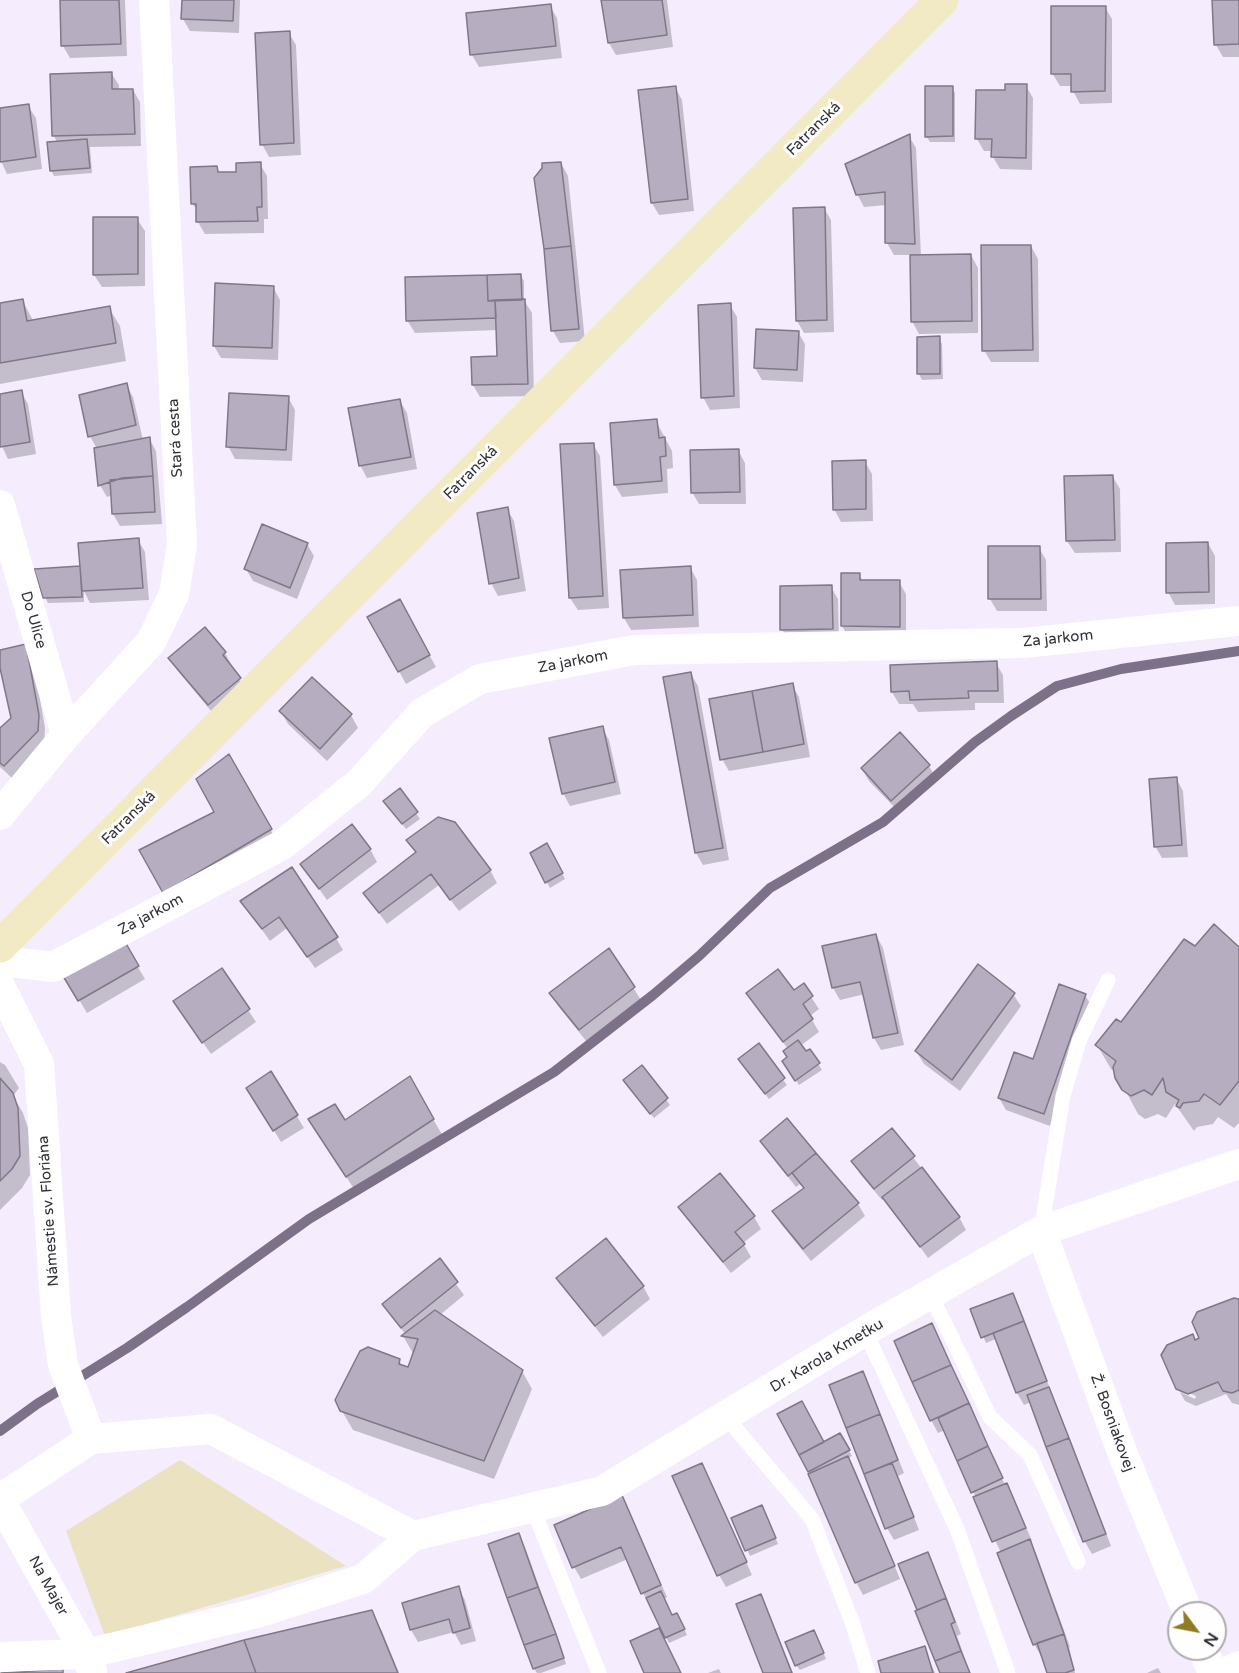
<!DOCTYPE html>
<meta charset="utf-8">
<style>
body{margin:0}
#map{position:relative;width:1239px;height:1673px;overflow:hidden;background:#f5edfe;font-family:"Varela Round",sans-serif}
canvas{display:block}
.north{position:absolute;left:1167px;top:1601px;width:60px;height:60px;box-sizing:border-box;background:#fefefe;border:2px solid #adabae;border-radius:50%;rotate:122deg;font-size:16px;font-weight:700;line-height:24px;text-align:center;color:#332f37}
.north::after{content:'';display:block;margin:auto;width:21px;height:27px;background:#907c23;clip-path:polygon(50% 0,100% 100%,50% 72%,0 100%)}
</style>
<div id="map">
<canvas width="1239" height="1673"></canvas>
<div class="north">N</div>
</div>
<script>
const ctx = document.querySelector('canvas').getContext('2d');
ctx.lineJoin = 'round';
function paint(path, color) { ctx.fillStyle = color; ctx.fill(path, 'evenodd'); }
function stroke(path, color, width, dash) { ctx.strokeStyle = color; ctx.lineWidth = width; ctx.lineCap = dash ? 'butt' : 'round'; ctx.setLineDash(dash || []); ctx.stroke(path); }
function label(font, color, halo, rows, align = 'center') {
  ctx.font = font + ' "Varela Round",sans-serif'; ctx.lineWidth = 6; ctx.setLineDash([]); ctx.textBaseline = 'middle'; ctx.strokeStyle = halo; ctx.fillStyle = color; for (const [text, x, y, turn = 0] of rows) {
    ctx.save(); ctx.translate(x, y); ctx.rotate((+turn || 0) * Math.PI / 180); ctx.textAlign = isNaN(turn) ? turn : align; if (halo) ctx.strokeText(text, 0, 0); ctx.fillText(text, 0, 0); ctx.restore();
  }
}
paint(new Path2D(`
 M180 1460 346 1566 105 1636 66 1531Z`), '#eae2c0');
paint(new Path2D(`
 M62 0H125L127 56 70 58 63 46Z
 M183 0H240L239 33 190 31 183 19Z
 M603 0H667L673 47 616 55 609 43Z
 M1214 0H1239V57H1223L1216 45Z
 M550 6 557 18 562 58 479 67 472 55 467 15Z
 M1105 7 1112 19V103L1080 104 1073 91V86H1060L1052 73Z
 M289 33 296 45 301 155 269 157 262 144Z
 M111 73 119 85V91L133 90 140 102 141 146 90 147 92 173 54 176 51 170 57 142 54 136 51 75Z
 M1026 86 1033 98 1032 170 1000 169 993 157V151H984L977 139 1006 91Z
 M675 87 682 100 694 211 659 215 652 203 640 91Z
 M952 87 955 93V142H930L926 136Z
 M28 106 36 118 42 169 7 174 0 159V110Z
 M909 136 916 148 921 256 971 255 978 268V333L919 334 912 321V255H894L887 243V205L864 207 857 194Z
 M561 163 568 176 585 341 560 343 553 331Z
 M260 164 267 176 268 219H264V233L205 234 198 222V212L192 203 217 167 220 174H238Z
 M824 208 831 220 834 332 804 333 797 321Z
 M137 219 145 231V286L102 287 94 275Z
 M1031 246 1038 259 1039 362H991L984 350Z
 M520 275 524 281V300L532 313 534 396 480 397 473 385 499 358 498 330 415 333 407 320Z
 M273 287 280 300 278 360 221 358 214 346Z
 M22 300 34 322 109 308 120 326 126 361 0 384V305Z
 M730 305 737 317 740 408 710 410 703 397Z
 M798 332 805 344 803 382 762 380 755 368Z
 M918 338H939L942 344 943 379 922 380 919 374Z
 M126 385 133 397 143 440 149 438 156 451 162 524 120 526 113 514 112 495 107 497 100 485 97 449 90 436Z
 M21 392 28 404 36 454 8 459 0 442V395Z
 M288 397 295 410 292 461 235 459 228 446Z
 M400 401 407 413 417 469 367 478 360 465Z
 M656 421 672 451 673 468 667 469 668 493 622 497 615 485Z
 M593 444 600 456 609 608 578 610 570 598Z
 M738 450 745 463 746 504H699L692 492Z
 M865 462 872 474 873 521 841 522 834 509Z
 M1113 477 1120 489 1121 552 1075 553 1067 541Z
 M507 509 514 521 526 591 498 596 491 583Z
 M138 540 145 552 149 600 90 603 84 591V602L48 603 45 597 79 567Z
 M1208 543 1215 556V604L1175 605 1168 592Z
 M307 544 314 556 297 599 253 581 246 569Z
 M1039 548 1046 560 1047 611H997L990 599Z
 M690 567 697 580 699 627 631 630 624 618Z
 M843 575H859L863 581 899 582 906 594V638H849L842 626Z
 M831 587 838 599 839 641 789 642 782 629Z
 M399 601 436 667 406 684 369 617Z
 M205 629 225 653 232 666 230 667 247 691 216 717 177 670 170 658Z
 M0 651 33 658 45 728 44 744 12 778 0 767V731L12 718 0 661Z
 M996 663 1003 675 1004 703H975V710L918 712 913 704H899L892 692Z
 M691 674 698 686 729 860 703 865 696 853 665 678Z
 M312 679 351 715 358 728 327 761 288 724 281 712Z
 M792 685 799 697 810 757 729 771 722 759Z
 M602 728 609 740 621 794 570 806 563 793Z
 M228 756 281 848 174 910 216 812Z
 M929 766 936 778 899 812 869 781 862 769Z
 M1176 778 1183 791 1188 857 1162 858 1155 846Z
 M389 807 416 813 420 819 406 829Z
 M408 840 490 870 497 883 459 911 439 885 387 924 364 893 416 853Z
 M547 846 565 879 550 888 532 854Z
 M370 849 377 862 327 900 302 865Z
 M242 902 336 938 343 950 315 968 287 928 270 941Z
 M876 935 883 948 904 1045 881 1050 874 1038 865 994 840 1000 833 988Z
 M123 942 145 979 87 1013 65 976Z
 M1195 948 1239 949V1123L1234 1128 1218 1117 1213 1124 1197 1127 1194 1131 1175 1104 1166 1118 1158 1114 1145 1119 1138 1114 1116 1073 1111 1069 1097 1045 1121 1024Z
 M609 950 641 1000 587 1042 558 1006 551 994Z
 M222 970 256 1022 211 1054 183 1014Z
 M803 985 819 1009 810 1016 819 1032 800 1046 805 1053 810 1051 822 1070 799 1085 787 1067 788 1049 755 1005 793 992Z
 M1013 994 1021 1006 960 1091 924 1064 916 1051Z
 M1085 995 1092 1007 1050 1126 1006 1110 999 1098 1034 1061Z
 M758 1045 787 1085 769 1099 743 1065Z
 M0 1062 5 1065 19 1088 13 1096 23 1113 28 1128 30 1175 22 1188 0 1210Z
 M642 1067 670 1105 654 1118 628 1086Z
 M271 1073 304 1128 281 1142 255 1100Z
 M410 1079 444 1138 358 1195 321 1138Z
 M786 1120 858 1204 865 1216 811 1261 781 1224 774 1212 804 1189 800 1184 796 1187 769 1153 761 1141Z
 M892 1130 959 1217 966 1230 928 1258 885 1198 882 1200 860 1174 853 1162Z
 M680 1207 754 1217 761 1229 743 1243 751 1257 731 1273 687 1219Z
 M439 1261 464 1295 440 1315 522 1371 532 1389 494 1479 353 1430 342 1411 399 1361 403 1367 409 1369 414 1355 403 1336 405 1334 384 1304Z
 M558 1278 643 1286 650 1299 603 1337 565 1290Z
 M1239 1301V1405L1232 1403 1226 1394 1196 1406 1185 1401 1180 1392 1195 1399 1196 1396 1177 1388 1195 1342Z
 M972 1310 1027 1329 1111 1546 1092 1554 1085 1542 1031 1402 1024 1405 1017 1393 996 1339 986 1343Z
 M932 1325 1005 1485 1013 1497 1032 1541 1029 1542 1036 1553 1070 1647H1069L1075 1673H1049L1043 1656H1041L1034 1644 1001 1553 976 1498 945 1430 938 1433 931 1420 896 1341Z
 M862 1373 869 1385 904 1473 898 1476 919 1530 894 1540 887 1528 831 1386Z
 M779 1415 823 1444 840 1435 852 1456 848 1458 855 1470 900 1579 863 1595 856 1582 811 1474Z
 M708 1477 752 1575 726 1587 719 1575Z
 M622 1497 667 1597 664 1599 672 1617 680 1620 687 1635 669 1643 643 1593 628 1559 581 1579 574 1567Z
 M765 1512 778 1544 750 1556 733 1519Z
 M518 1534 525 1547 561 1647 566 1664 541 1673H537L534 1669Z
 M927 1554 934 1566 961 1634 957 1636 970 1673H942L900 1565Z
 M458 1588 465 1600 476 1641 461 1645 454 1632 418 1642 411 1630 404 1604Z
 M760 1595 767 1608 793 1673H764Z
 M371 1612 382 1631 399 1673H132Z
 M817 1638 826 1659 800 1670 796 1665Z
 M924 1648 935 1673H883Z
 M1158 1668 1161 1673H1147Z
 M719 1669 721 1673H708Z`), '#0003');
stroke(new Path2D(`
 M0 1431 37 1404 127 1348 187 1307 309 1219 554 1072 653 995 699 956 770 888 883 822 975 742 1011 716 1057 686 1121 669 1239 651`), '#7c7188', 10);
const building = new Path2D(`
 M60 0H119L121 44 61 46Z
 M182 0H234L233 21 181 19Z
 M601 0H662L667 35 608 43Z
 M1212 0H1239V44L1214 45Z
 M551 4 556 46 470 55 466 13Z
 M1051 6H1106L1105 91 1071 92V74H1051Z
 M290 31 294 143 260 145 255 33Z
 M112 72V89H133L135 134 52 136 50 74Z
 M1005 84H1027L1026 158 991 157 992 139H975L976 90H1005Z
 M676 86 688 199 651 203 638 90Z
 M925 86H953V136L925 137Z
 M29 104 36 157 0 162V108Z
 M910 134 915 244 885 243V192L856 195 845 164Z
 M87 139 90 168 50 171 47 142Z
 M261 162 262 207H257L258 221 196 222V204H191L190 167 217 166 218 172H236V163Z
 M561 162 571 246 544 249 534 178 542 168V163Z
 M825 207 827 320 796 321 793 208Z
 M93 217H138V274L93 275Z
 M981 245H1031L1033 350 982 351Z
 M571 246 579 329 551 331 544 249Z
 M971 254 972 321 911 322 910 255Z
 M521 274 522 300 488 301 487 275Z
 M487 275 488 301 495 300 496 318 406 321 405 277Z
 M215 283 274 286 272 348 213 346Z
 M23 299 27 321 110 306 116 343 0 363V303Z
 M525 299 528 384 472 385 471 357 497 356 495 300Z
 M731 303 734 396 701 398 698 305Z
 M756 329 799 331 797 370 754 368Z
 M940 336V374H917V337Z
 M127 383 136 425 88 437 79 395Z
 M22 390 30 442 0 447V394Z
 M229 393 289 396 286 450 226 447Z
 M400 399 411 457 359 466 348 408Z
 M657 419 659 438 665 437 666 456 660 457 662 481 614 485 610 423Z
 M150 437 153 476 122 478 98 486 94 448Z
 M594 443 603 596 569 598 560 444Z
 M739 449 740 492 691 493 690 450Z
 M866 460V509L833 510 832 461Z
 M1113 475 1115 540 1066 541 1064 476Z
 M153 476 155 512 112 514 110 480Z
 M508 507 519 578 489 584 477 513Z
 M262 524 308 543 290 588 244 569Z
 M139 538 143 588 82 591 78 543Z
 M1208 542 1209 592 1166 593V543Z
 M988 546H1040L1041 599H988Z
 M80 566 82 597 43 598 34 569Z
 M691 566 693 615 623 618 620 570Z
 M841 573H860V580H900V627L841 626Z
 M832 585 833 629 780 630V586Z
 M400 599 430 655 398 672 367 617Z
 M205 627 226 652 223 655 241 678 208 705 168 658Z
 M26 644 39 715 38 731 4 766 0 763V728L11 718 0 668V650Z
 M997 661 998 691H968L969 698 910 700 909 691 891 692 890 665Z
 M691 672 723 848 695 853 663 677Z
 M312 677 352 714 320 749 279 711Z
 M793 683 804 744 763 752 752 691Z
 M752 691 763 752 720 760 709 699Z
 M603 726 615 782 562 794 549 738Z
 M900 732 930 765 891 801 861 768Z
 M229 754 272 829 163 893 139 850 214 812 196 779Z
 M1177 777 1182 845 1154 847 1149 779Z
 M400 788 418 812 402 824 383 801Z
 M438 817 455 822 491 870 450 900 431 874 379 913 363 893 416 852 406 840Z
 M352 824 371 849 319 889 300 864Z
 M547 843 563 873 545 883 530 853Z
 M292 867 338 937 307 957 279 917 262 929 240 901Z
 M1214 924 1239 947V1081L1220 1105 1204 1094 1199 1101 1183 1103 1180 1108 1176 1106 1179 1100 1166 1092 1163 1078 1152 1095 1144 1090 1131 1096 1122 1090 1115 1078 1113 1067 1116 1061 1095 1045 1116 1019 1121 1022 1184 939 1195 946Z
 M876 934 898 1033 873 1038 860 982 832 988 822 946Z
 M124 940 139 966 78 1001 63 976Z
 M609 948 635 987 579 1030 549 993Z
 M978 964 1015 993 952 1080 915 1051Z
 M222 968 250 1009 202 1043 173 1001Z
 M778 969 794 990 804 983 813 996 803 1004 813 1019 783 1042 746 993Z
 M1059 984 1086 994 1044 1114 998 1098 1014 1052 1033 1059Z
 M798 1040 806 1051 810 1049 820 1063 795 1081 782 1061 787 1057 783 1051Z
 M759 1043 785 1078 765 1094 738 1059Z
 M642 1065 668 1098 650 1114 623 1080Z
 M271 1071 298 1115 273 1131 246 1088Z
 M410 1076 434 1119 346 1177 308 1119 335 1104 345 1120Z
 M0 1078 13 1093 18 1108 20 1156 12 1169 0 1181Z
 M787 1118 816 1153 788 1176 760 1141Z
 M892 1128 915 1156 874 1189 851 1161Z
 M816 1153 859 1203 803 1249 772 1211 804 1188 792 1173Z
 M922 1167 960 1217 920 1247 882 1197Z
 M720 1173 755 1216 735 1232 745 1244 723 1262 678 1207Z
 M606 1238 644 1286 595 1326 556 1278Z
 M440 1258 458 1282 401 1328 382 1304Z
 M1013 1293 1024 1321 981 1338 970 1309Z
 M1234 1298 1239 1299V1390L1232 1393 1223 1391 1218 1382 1188 1394 1176 1389 1161 1355 1167 1345 1193 1334 1195 1340 1199 1338 1192 1322 1197 1312Z
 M435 1310 523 1370 484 1461 340 1411 335 1400 360 1351 368 1347 400 1359 399 1364 408 1367 418 1339 401 1336Z
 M1024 1321 1047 1381 1016 1393 993 1333Z
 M932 1323 951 1365 912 1382 894 1341Z
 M951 1365 969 1403 930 1421 912 1382Z
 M863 1371 880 1414 846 1428 829 1385Z
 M1049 1387 1069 1438 1046 1447 1027 1395Z
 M802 1401 824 1442 799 1455 777 1414Z
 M969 1403 988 1446 957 1461 938 1418Z
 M880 1414 898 1460 864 1474 846 1428Z
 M840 1433 850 1450 808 1472 799 1455Z
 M1069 1438 1106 1534 1083 1542 1046 1447Z
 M988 1446 1003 1478 971 1493 957 1461Z
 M848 1456 895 1566 855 1583 808 1474Z
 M702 1463 747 1562 717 1576 672 1476Z
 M892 1463 914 1517 885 1529 864 1474Z
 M1007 1483 1026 1528 992 1542 973 1497Z
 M622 1495 661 1585 641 1594 621 1547 572 1568 554 1525Z
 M762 1505 776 1538 745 1551 731 1518Z
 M519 1533 538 1587 507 1598 488 1544Z
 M1030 1539 1064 1634 1033 1645 997 1553Z
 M928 1552 946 1598 917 1610 898 1564Z
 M459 1586 470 1628 453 1633 449 1619 410 1630 402 1603Z
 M538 1587 556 1634 524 1645 507 1598Z
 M661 1591 672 1615 677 1613 685 1629 665 1638 646 1598Z
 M761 1594 792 1673H763L736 1604Z
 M946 1598 955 1622 951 1624 961 1651 935 1661 915 1611Z
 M372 1610 398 1673H256L244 1640Z
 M659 1628 681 1673H644L630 1641Z
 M814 1630 824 1653 795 1666 785 1642Z
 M556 1634 564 1658 533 1669 524 1645Z
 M1064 1634 1074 1670 1065 1673H1047L1037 1643Z
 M244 1640 256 1673H126Z
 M925 1646 933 1673H881L878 1661Z
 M961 1651 970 1673H940L935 1661Z
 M63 1669V1673H1Z`);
paint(building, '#b6adc0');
stroke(building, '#807789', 1.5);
stroke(new Path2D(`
 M1041 1231 1063 1096 1079 1041 1108 980
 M931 1295 990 1417 1030 1455 1078 1562
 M865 1331 957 1529 1008 1673
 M726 1417 812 1519 852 1622 868 1673
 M533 1509 599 1673`), '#fff', 15);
stroke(new Path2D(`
 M0 505 66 735
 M0 815 66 735 151 642 174 594 182 545 154 0
 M0 961 53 967 282 845 359 783 422 713 480 679 634 650 1023 643 1239 621
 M0 986 39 1064 56 1316 63 1365 91 1439
 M1041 1231 1124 1457 1188 1613
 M0 1499 91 1439 211 1429 413 1536
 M0 1500 86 1654 92 1671
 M1203 1649 1213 1673
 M0 1657 86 1654 257 1613 363 1579 413 1536 602 1491 865 1331 1041 1231 1239 1164
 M1224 1673 1239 1666`), '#fff', 30);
stroke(new Path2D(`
 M0 946 942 0`), '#f2eac4', 33);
label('15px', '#332f37', '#fefefe', [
 ["Fatranská",814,129,-45],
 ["Stará cesta",176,438,-93],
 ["Fatranská",471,473,-45],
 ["Do Ulice",33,620,74],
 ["Za jarkom",1058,639,-6],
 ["Za jarkom",573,662,-11],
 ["Fatranská",129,818,-45],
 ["Za jarkom",151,915,-28],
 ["Námestie sv. Floriána",49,1211,-94],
 ["Dr. Karola Kmeťku",827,1356,-31],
 ["Ž. Bosniakovej",1112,1423,70],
 ["Na Majer",48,1586,61]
]);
</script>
